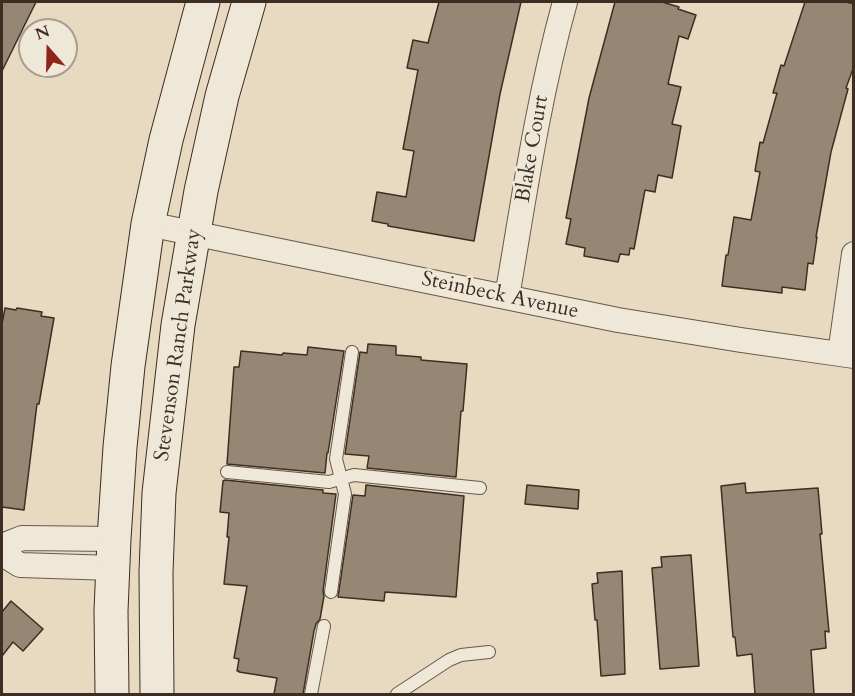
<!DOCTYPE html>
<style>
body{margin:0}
#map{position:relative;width:855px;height:696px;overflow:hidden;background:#e7dac1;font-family:Cardo,serif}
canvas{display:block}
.frame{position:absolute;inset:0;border:3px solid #3e2d23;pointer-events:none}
.north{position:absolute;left:18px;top:18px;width:60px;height:60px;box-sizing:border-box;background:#efe7d7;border:2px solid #a89d8f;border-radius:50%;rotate:340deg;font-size:16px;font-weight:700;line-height:24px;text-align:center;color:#3e2d23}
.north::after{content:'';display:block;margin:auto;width:21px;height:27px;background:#8f2418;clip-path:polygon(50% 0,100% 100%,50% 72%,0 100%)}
</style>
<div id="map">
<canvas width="855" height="696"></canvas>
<div class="frame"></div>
<div class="north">N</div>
</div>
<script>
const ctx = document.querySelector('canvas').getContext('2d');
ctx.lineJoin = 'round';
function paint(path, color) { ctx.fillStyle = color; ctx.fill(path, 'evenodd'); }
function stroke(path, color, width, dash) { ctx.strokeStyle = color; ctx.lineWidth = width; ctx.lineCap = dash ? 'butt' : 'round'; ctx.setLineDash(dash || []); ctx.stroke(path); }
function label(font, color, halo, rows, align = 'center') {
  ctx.font = font + ' Cardo,serif'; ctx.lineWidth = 5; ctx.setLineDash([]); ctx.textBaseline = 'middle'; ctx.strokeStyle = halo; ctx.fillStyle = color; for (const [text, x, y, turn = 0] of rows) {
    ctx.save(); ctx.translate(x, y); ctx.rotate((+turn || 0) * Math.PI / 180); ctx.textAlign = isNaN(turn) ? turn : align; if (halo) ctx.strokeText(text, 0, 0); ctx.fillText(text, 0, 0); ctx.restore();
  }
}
const building = new Path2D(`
 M2 2H36L2 71Z
 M439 2H521L500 94 474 241 388 226V224L372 221 377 192 406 197 414 151 403 149 418 70 407 68 413 40 428 43Z
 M615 2H662L679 7 678 9 696 15 688 39 679 36 668 84 681 87 672 124 681 126 672 178 658 175 655 192 645 190 634 249 630 248 629 255 620 254 618 262 584 256 585 248 566 244 571 219 566 218 589 98Z
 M805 2H846L854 4V66L846 88 848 89 831 152 816 237H817L813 264 808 263 805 290 782 287V293L722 286 726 255H728L734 217 751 220 760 172 755 171 760 142 763 143 777 93H773L781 65 784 66Z
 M5 308 16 310 17 308 42 312 41 316 54 318 39 404H37L24 510 2 507V324Z
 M368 344 396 346V355L421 357V360L467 364 463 411H461L456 477 367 468 369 456 345 454 360 352 367 353Z
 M308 347 344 351 328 453H327L325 473 227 464 234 367H239L241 351 282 355 283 353 307 355Z
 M225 480 323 490V493L336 494 323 591 324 596 320 619 316 624 314 631 303 694H274L277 678 239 672V671H237L239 659 234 658 247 586 224 584 229 537H227L229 513 220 512 223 481Z
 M745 483 746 493 818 488 822 534H820L829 632 825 631 826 648 811 650 814 694H755L752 654 737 656 735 637H733L721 486Z
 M366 485 464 496 456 597 385 592 384 601 338 597 353 495 365 496Z
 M527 485 579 490 578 509 525 504Z
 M691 555 699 666 660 669 652 568 662 567 661 557Z
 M622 571 625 674 601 676 597 620H595L592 584 598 583 597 573Z
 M11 601 43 629 23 651 13 642 2 656V612Z`);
paint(building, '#968775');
stroke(building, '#3e2d23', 1.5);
const lane = new Path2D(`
 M227 472 329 482 354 475 480 488
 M331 592 345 494 336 459 352 352
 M311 694 324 626
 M397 694 449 660 461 655 489 652`);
const street = new Path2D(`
 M148 224 618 320 741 340 854 356
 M507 297C524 198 538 99 565 2
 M840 354 854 254
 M2 546 22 538 114 539
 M2 554 20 565 113 568`);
const secondary = new Path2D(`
 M112 694 111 611 114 539 120 447 128 366 148 224 166 140 203 2
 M157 694 156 572 159 493 178 325 201 191 222 96 249 2`);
stroke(lane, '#68584a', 14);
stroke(street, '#68584a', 26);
stroke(secondary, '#3e2d23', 35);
stroke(lane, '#efe7d7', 12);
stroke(street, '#efe7d7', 24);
stroke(secondary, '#efe7d7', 33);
label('21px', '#3e2d23', '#efe7d7', [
 ["Blake Court",533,149,-80],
 ["Steinbeck Avenue",500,296,12],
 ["Stevenson Ranch Parkway",179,345,-82]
]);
</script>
